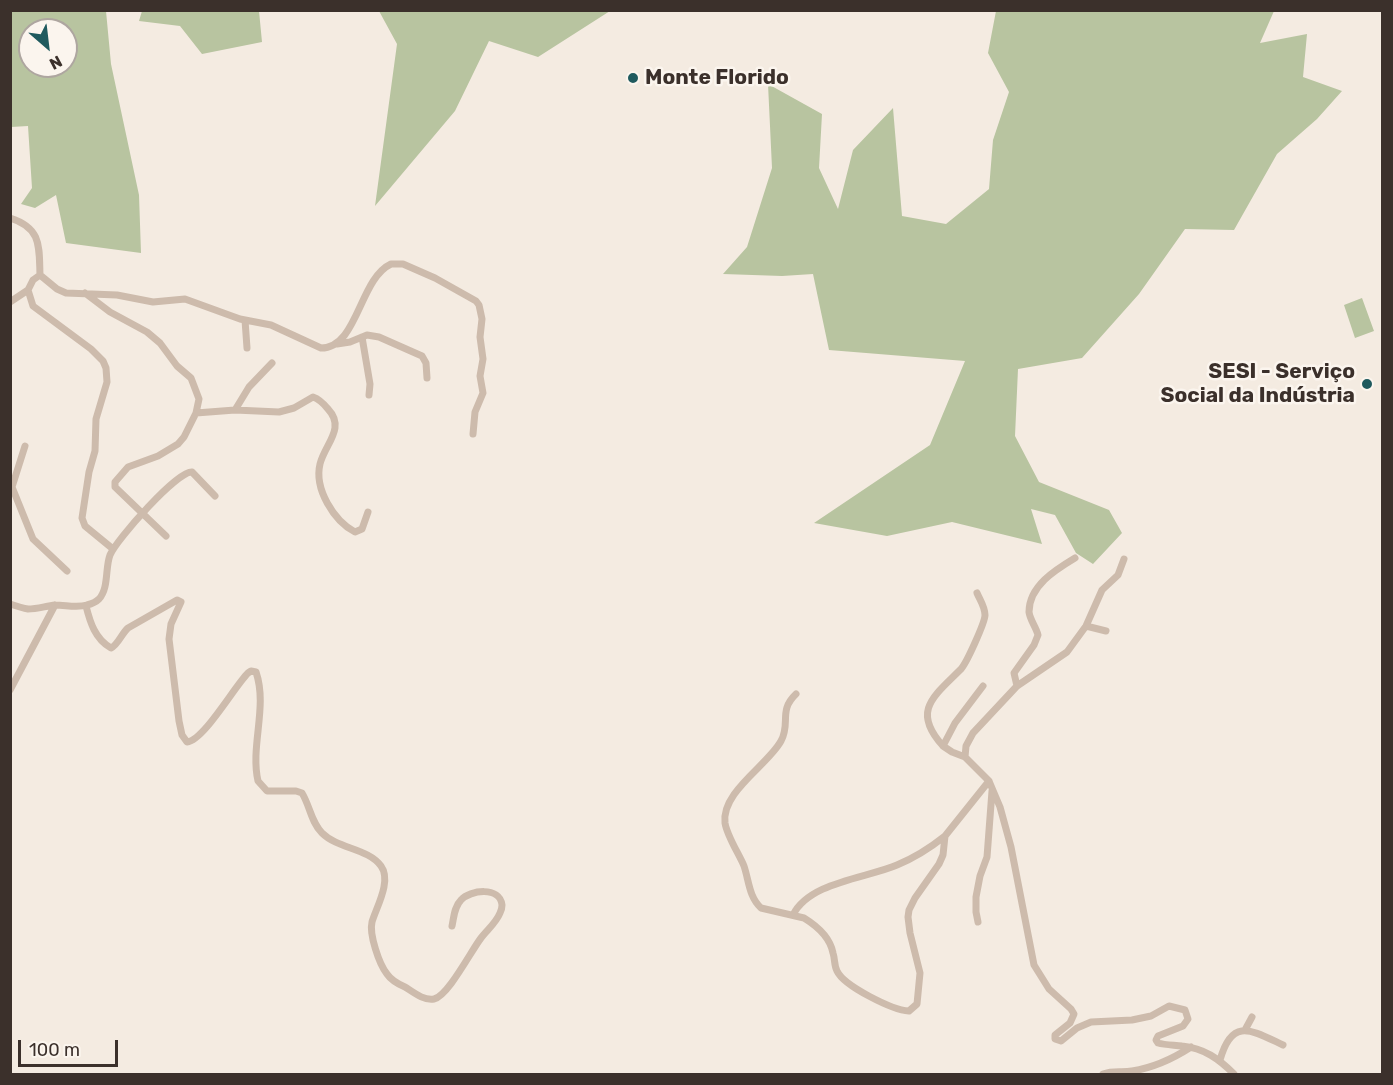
<!DOCTYPE html>
<meta charset="utf-8">
<style>
body{margin:0}
#map{position:relative;width:1393px;height:1085px;overflow:hidden;background:#f4ebe1;font-family:Rubik,sans-serif}
canvas{display:block}
.frame{position:absolute;inset:0;border:12px solid #3b302b;pointer-events:none}
.north{position:absolute;left:18px;top:18px;width:60px;height:60px;box-sizing:border-box;background:#fbf5ee;border:2px solid #aea6a0;border-radius:50%;rotate:152deg;font-size:16px;font-weight:700;line-height:24px;text-align:center;color:#3b302b}
.north::after{content:'';display:block;margin:auto;width:21px;height:27px;background:#1f5a5e;clip-path:polygon(50% 0,100% 100%,50% 72%,0 100%)}
.scale{position:absolute;left:18px;top:1040px;width:100px;height:27px;box-sizing:border-box;border:3px solid #3b302b;border-top:0;padding-left:8px;font-size:18px;line-height:21px;white-space:nowrap;color:#3b302b;-webkit-text-stroke:4px #fbf5ee;paint-order:stroke}
</style>
<div id="map">
<canvas width="1393" height="1085"></canvas>
<div class="frame"></div>
<div class="north">N</div>
<div class="scale">100 m</div>
</div>
<script>
const ctx = document.querySelector('canvas').getContext('2d');
ctx.lineJoin = 'round';
function paint(path, color) { ctx.fillStyle = color; ctx.fill(path, 'evenodd'); }
function stroke(path, color, width, dash) { ctx.strokeStyle = color; ctx.lineWidth = width; ctx.lineCap = dash ? 'butt' : 'round'; ctx.setLineDash(dash || []); ctx.stroke(path); }
function label(font, color, halo, rows, align = 'center') {
  ctx.font = font + ' Rubik,sans-serif'; ctx.lineWidth = 5; ctx.setLineDash([]); ctx.textBaseline = 'middle'; ctx.strokeStyle = halo; ctx.fillStyle = color; for (const [text, x, y, turn = 0] of rows) {
    ctx.save(); ctx.translate(x, y); ctx.rotate((+turn || 0) * Math.PI / 180); ctx.textAlign = isNaN(turn) ? turn : align; if (halo) ctx.strokeText(text, 0, 0); ctx.fillText(text, 0, 0); ctx.restore();
  }
}
paint(new Path2D(`
 M11 10 106 11 111 64 139 195 141 253 66 243 56 195 35 208 21 204 32 188 28 126 11 127ZM30 30H66V66H30Z
 M142 11H259L262 42 202 54 180 26 139 21Z
 M379 11H610L538 57 489 41 455 111 375 206 397 44Z
 M996 11H1274L1260 43 1307 34 1303 77 1342 91 1317 119 1277 154 1234 230 1185 229 1139 294 1082 358 1018 369 1015 436 1039 482 1109 510 1122 533 1093 564 1076 553 1055 515 1031 509 1042 544 952 522 887 536 814 523 930 445 965 361 829 350 813 274 782 276 723 274 747 247 772 168 768 84 822 114 819 168 838 209 853 150 893 108 902 216 946 224 989 189 993 140 1009 92 988 53Z
 M1362 298 1374 331 1355 338 1344 305Z`), '#b8c4a0');
stroke(new Path2D(`
 M10 218C42 228 39 247 40 275
 M40 275 57 289 66 293 117 295 153 302 185 299 240 319 271 325 321 348C358 348 359 279 391 264H403L435 278 476 301 479 305 482 319 480 337 483 359 480 376 483 393 475 412 473 434
 M40 275 33 280 28 290 33 306 91 349 103 361 106 368 107 382 96 419 95 451 89 472 82 518 85 526 113 549
 M85 293 110 312 147 332 160 343 177 366 191 378 199 399 196 413
 M10 302 28 290
 M245 320 247 348
 M362 337 370 384 369 395
 M337 344 350 342 367 335 379 337 422 356 426 363 427 378
 M235 410 249 387 272 363
 M25 446 12 487 33 539 67 571
 M166 536 115 487V482L128 467 158 456 178 444 184 437 196 413 235 410 279 412 294 408 313 397C319 399 324 404 328 409 346 428 325 444 320 464 314 489 334 521 355 532L362 529 368 512
 M1124 559 1118 575 1102 590 1086 626 1067 652 1017 686 973 733 966 746 965 757 989 781 1000 807 1011 847 1034 965 1049 989 1071 1009 1074 1014 1070 1023 1055 1035V1039L1061 1041 1077 1028 1091 1022 1132 1020 1151 1016 1169 1006 1185 1010 1188 1019 1183 1026 1158 1036 1156 1040 1158 1043C1165 1045 1174 1045 1182 1046 1204 1048 1219 1059 1234 1074
 M10 604C16 606 22 608 28 609 37 609 46 606 55 605 66 605 77 608 87 605 91 604 96 602 99 599 109 588 105 568 110 555 117 539 177 471 192 472L215 496
 M86 606C90 622 95 639 111 648 118 645 122 633 128 628L177 600 181 602 171 624 169 639 179 721 182 735 187 742C204 740 234 687 248 673L251 671 256 672C268 707 250 746 258 781L267 791H296L302 793C310 806 311 822 322 833 338 849 368 848 381 866 392 881 376 908 372 922 369 934 379 964 387 974 391 980 398 984 405 987 413 992 424 1001 434 999 448 996 471 951 481 938 487 930 496 923 500 913 501 911 502 907 502 905 500 886 470 890 461 900 454 907 454 917 452 926
 M1086 626 1106 631
 M1017 686 1014 673 1034 645 1038 635C1036 627 1030 620 1029 612 1029 586 1055 570 1075 558
 M10 690 55 605
 M796 694C778 711 791 723 781 741 768 765 721 792 725 823 727 836 739 854 744 866 749 881 749 897 761 908L804 918C817 926 830 937 833 953 835 959 834 965 837 971 844 986 892 1010 909 1011L917 1004 920 973 910 933 908 917 909 910 915 898 939 864 943 855 945 836 989 781
 M943 746C911 711 934 696 960 670 966 665 985 622 985 615 985 607 980 600 977 593
 M965 757 952 752 943 746 955 723 983 686
 M793 915C809 882 867 878 897 865 914 858 930 848 945 836
 M978 922 976 912V897L980 876 987 857 992 791
 M1245 1030 1252 1017
 M1220 1060C1232 1017 1251 1030 1283 1045
 M1103 1074C1114 1070 1122 1073 1132 1071 1152 1068 1174 1058 1191 1047`), '#cdbbac', 7);
for (const [x, y, r, color] of [
 [633,78,6,"#1f5a5e"],
 [1367,384,6,"#1f5a5e"]
]) { const dot = new Path2D(); dot.arc(x, y, r, 0, 2 * Math.PI); ctx.fillStyle = color; ctx.fill(dot); stroke(dot, '#fbf5ee', 2); }
label('bold 21px', '#3b302b', '#fbf5ee', [
 ["Monte Florido",645,78],
 ["SESI - Serviço",1355,372,"right"],
 ["Social da Indústria",1355,396,"right"]
], 'left');
</script>
